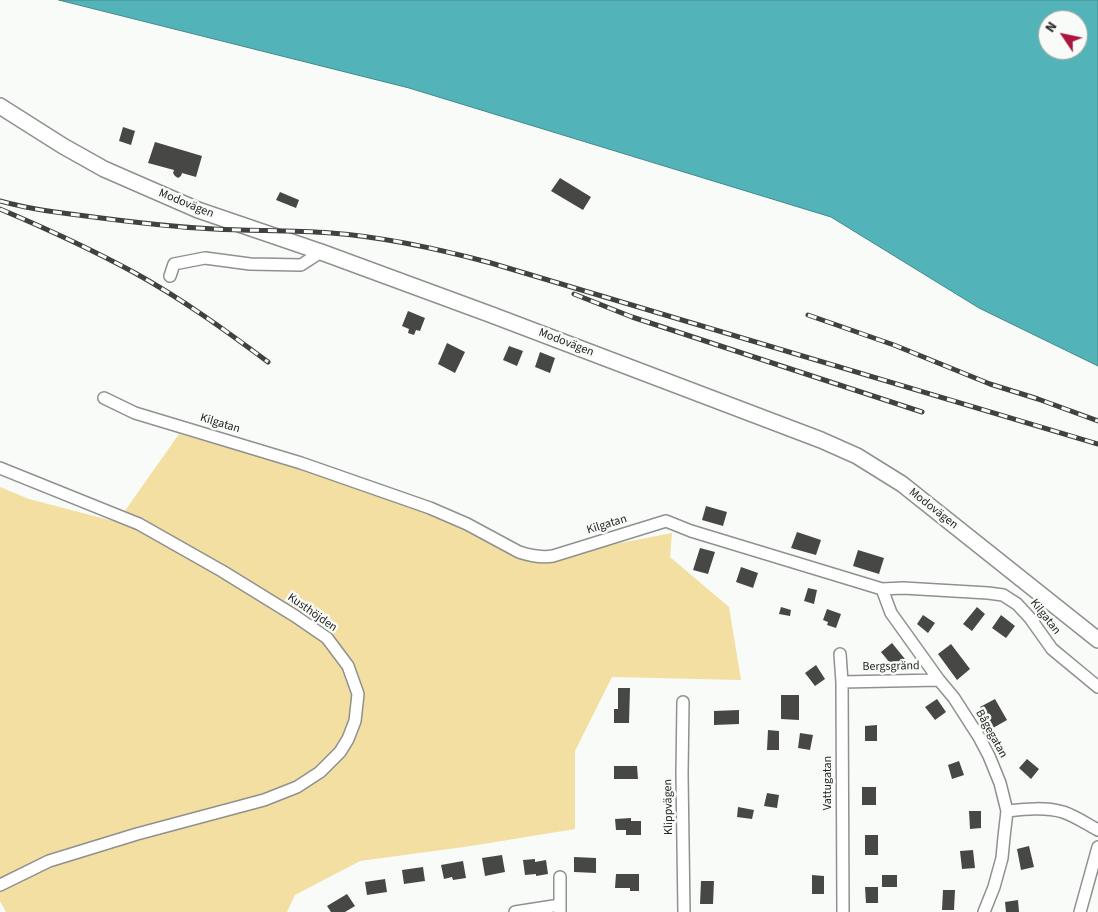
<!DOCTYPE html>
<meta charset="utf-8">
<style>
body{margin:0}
#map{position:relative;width:1098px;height:912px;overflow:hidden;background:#f8fbf8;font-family:"Source Sans 3",sans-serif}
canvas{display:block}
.north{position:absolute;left:1038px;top:10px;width:50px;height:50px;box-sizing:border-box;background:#f8fbf8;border:1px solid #a3a5a3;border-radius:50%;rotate:304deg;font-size:14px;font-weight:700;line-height:20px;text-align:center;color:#242524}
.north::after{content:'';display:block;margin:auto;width:18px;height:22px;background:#ab163d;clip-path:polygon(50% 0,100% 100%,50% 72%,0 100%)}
</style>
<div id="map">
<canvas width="1098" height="912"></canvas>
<div class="north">N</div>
</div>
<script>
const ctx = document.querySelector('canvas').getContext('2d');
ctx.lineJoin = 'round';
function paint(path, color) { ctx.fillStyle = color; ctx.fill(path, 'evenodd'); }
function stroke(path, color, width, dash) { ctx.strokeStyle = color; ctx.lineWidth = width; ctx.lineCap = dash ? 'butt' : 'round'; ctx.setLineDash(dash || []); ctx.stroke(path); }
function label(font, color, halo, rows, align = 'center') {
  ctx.font = font + ' "Source Sans 3",sans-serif'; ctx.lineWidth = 5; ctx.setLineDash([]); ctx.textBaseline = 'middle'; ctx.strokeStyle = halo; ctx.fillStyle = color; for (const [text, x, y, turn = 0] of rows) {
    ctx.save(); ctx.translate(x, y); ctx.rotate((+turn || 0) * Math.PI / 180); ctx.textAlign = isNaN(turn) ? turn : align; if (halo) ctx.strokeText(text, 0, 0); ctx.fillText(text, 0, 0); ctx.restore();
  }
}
paint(new Path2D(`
 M179 434 256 455 430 508 519 552 553 556 672 533 670 557 729 607 741 680 612 677 575 751V829L471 846 360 861 295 895 287 912H6L0 901V487L29 499 117 522Z`), '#f2dfa1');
const water = new Path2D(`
 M59 0H1098V366L979 308 831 217 409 88ZM1048 20H1078V50H1048Z`);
paint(water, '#52b4b8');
stroke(water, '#44898c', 1);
paint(new Path2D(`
 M123 127 135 131 131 145 119 141Z
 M155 142 202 156 196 177 182 173 181 176 178 178 175 176 173 173 174 170 148 163Z
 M560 178 591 197 583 210 551 191Z
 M280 192 299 200 296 208 276 200Z
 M408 311 425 318 420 331 416 330 414 335 408 333 409 329 402 326Z
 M447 343 465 352 455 373 438 364Z
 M509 346 523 351 517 366 503 360Z
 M540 352 555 358 550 373 535 367Z
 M706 506 727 512 723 526 702 520Z
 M797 532 821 540 816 555 791 548Z
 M700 548 715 552 708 574 693 570Z
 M858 550 884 558 879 574 853 566Z
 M741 567 758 573 753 588 736 582Z
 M808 588 817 590 814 604 804 601Z
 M781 607 791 610 790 616 779 614Z
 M977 607 985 614 972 631 963 624Z
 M827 609 841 614 836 628 827 625 828 622 823 620Z
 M923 615 935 623 928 633 917 624Z
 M1001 615 1015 626 1006 638 992 628Z
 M892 643 905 659 894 668 881 652Z
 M951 644 970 669 957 680 938 654Z
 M816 665 825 679 815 686 805 673Z
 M618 688H630L629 723H614V709H618Z
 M781 695H799V720L781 719Z
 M937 699 946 712 935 720 925 707Z
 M995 699 1007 720 993 728 980 707Z
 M739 710V724L714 725V711Z
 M877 725V741H865V726Z
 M768 730 779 731V750H767Z
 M800 733 813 735 810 750 798 748Z
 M1027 759 1039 769 1031 779 1019 768Z
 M959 761 964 775 952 779 948 765Z
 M614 766H637L638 779H614Z
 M862 787H876V805H862Z
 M767 793 779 795 777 808 764 806Z
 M738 807 754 810 752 819 737 817Z
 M969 811H981V828L970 829Z
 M631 818V821H641V835H626V830H616L615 819Z
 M865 835H878V855H865Z
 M1029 846 1034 867 1021 870 1017 849Z
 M973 850 975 868 962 869 960 851Z
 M502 855 505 872 485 876 482 858Z
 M574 857 596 858V873L574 872Z
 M535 859V862L546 860 548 874 536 876V874L525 875 523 860Z
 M463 861 466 878 453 880 452 877 444 879 441 865Z
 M423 867 425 881 404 884 402 870Z
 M616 874H639V891H630V888H615Z
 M812 875 824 876V894H812Z
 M882 875H897V887H882Z
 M385 879 387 892 367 895 365 882Z
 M701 881H714L713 904H700Z
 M865 887H878V903H866Z
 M943 890H955L954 910H942Z
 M347 894 355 906 345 912H331L327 906Z
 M1018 900 1019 912H1006L1005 902Z`), '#474845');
const minor = new Path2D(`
 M170 276 174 264 205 258 250 264 301 265 321 252
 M104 398 135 413 301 463 430 508 467 524 519 552C531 556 541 558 553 556L666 521 691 531 882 589 903 588 988 593 1003 595 1017 604 1030 618 1052 649 1098 687
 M0 468 139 524 222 571 295 616 327 638 348 666 358 694 355 721 348 739 340 752 320 772 297 787 264 800 137 834 49 861 0 885
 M882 589 891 613 939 680 954 698 979 737 989 756 1000 783 1007 811 1004 837 1002 858 994 887 984 912
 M840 654 842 682 843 912
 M842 682 939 680
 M683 702 682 774 684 912
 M1007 811C1026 809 1045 807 1063 812 1075 816 1087 824 1098 830
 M560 905V877
 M515 912 560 905V912
 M1080 912 1098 847`);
const secondary = new Path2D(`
 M0 106 63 146 104 169 198 210 321 252 492 315 821 440 857 456 902 484 1098 640`);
stroke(minor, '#8e918e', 14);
stroke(secondary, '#8e918e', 18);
stroke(minor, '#fff', 11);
stroke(secondary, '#fff', 15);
const rail = new Path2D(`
 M0 201C25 208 52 212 78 215 123 221 168 227 214 229 253 231 292 230 331 233 385 237 439 249 491 263L1098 444
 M0 209C45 228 91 249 135 273 182 299 225 330 268 362
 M574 294 632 317 922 412
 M808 315 894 345 990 384 1038 399 1098 421`);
stroke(rail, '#404140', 5);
stroke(rail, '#f8fbf8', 3, [9]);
label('12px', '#242524', '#f8fbf8', [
 ["Modovägen",186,204,22],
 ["Modovägen",566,343,21],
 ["Kilgatan",220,424,17],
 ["Modovägen",933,509,38],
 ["Kilgatan",607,525,-17],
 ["Kusthöjden",312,613,35],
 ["Kilgatan",1045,617,52],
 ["Bergsgränd",891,667,-1],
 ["Bågegatan",991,734,61],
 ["Vattugatan",828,783,-90],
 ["Klippvägen",669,807,-91]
]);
</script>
